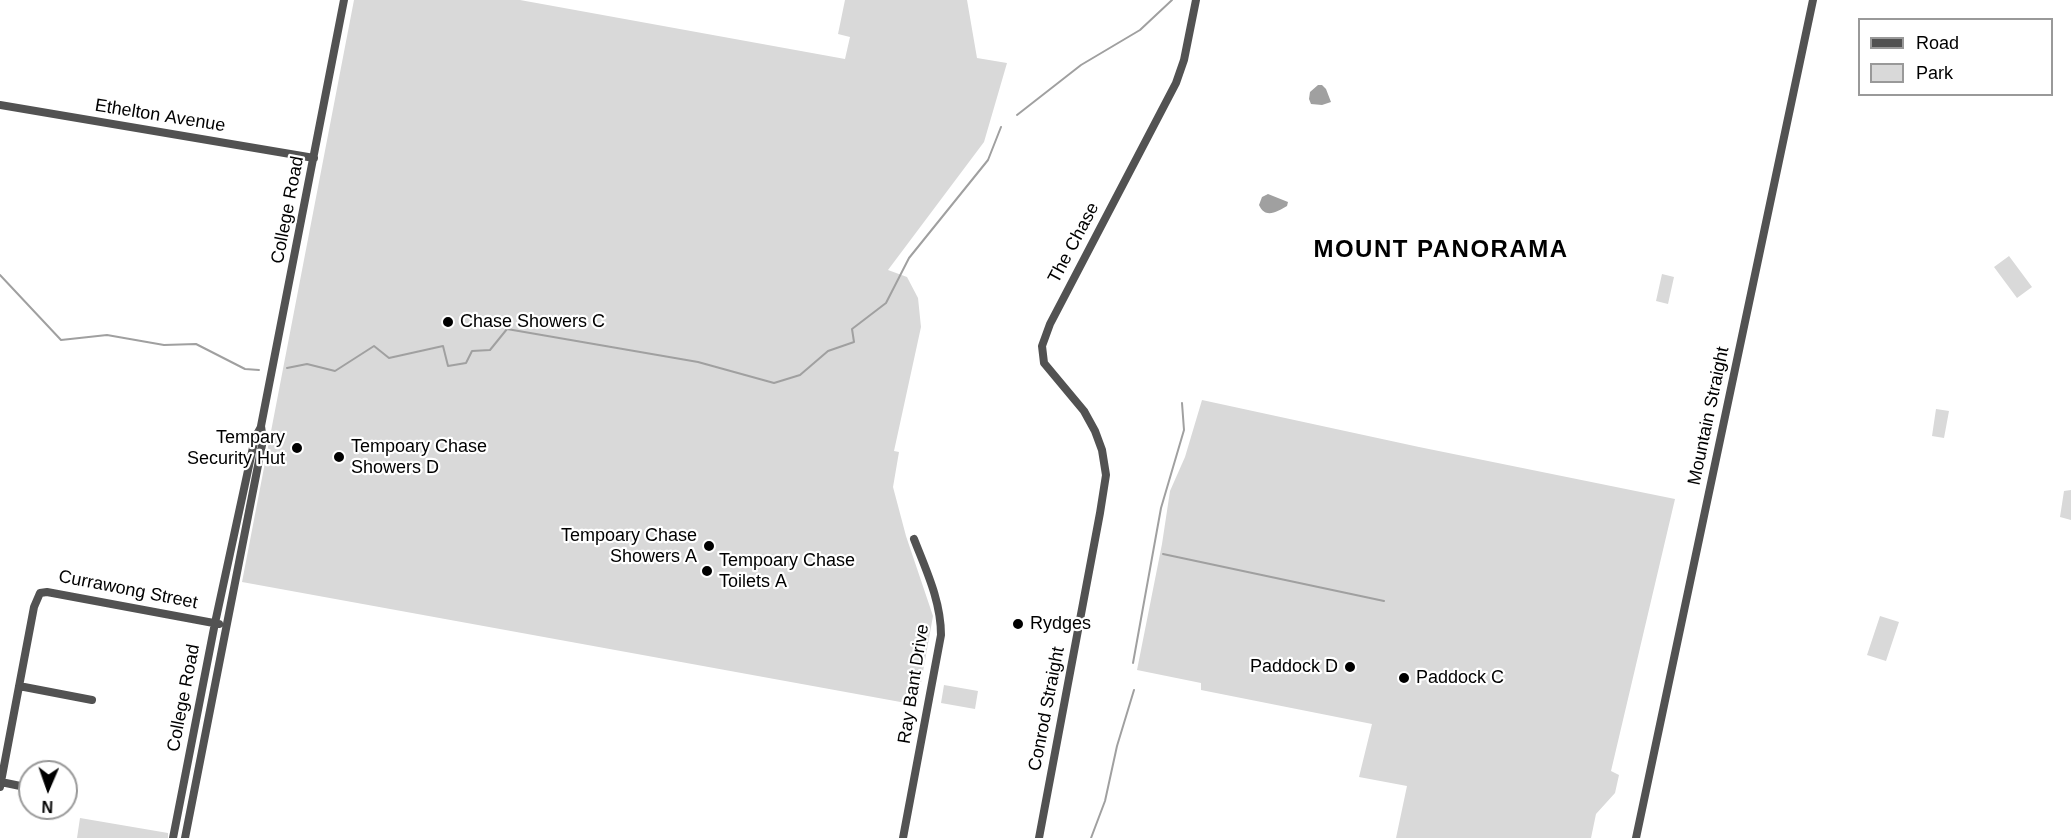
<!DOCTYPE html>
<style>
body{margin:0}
#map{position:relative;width:2071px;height:838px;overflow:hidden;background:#fff;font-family:Arial,sans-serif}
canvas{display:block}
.legend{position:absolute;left:1858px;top:18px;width:195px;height:78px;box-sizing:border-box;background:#fff;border:2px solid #999;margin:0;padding:8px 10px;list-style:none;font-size:18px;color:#000}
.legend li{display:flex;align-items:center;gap:12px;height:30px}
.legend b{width:30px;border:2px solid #999}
.north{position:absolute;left:18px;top:760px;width:60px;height:60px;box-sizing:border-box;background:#fff;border:2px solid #999;border-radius:50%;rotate:182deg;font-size:16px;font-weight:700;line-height:24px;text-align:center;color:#000}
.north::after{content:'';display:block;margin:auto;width:21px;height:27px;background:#000;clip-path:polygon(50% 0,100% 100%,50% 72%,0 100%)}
</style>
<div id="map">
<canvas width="2071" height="838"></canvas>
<ul class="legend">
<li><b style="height:8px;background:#525252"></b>Road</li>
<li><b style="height:16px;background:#d9d9d9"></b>Park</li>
</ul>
<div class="north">N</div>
</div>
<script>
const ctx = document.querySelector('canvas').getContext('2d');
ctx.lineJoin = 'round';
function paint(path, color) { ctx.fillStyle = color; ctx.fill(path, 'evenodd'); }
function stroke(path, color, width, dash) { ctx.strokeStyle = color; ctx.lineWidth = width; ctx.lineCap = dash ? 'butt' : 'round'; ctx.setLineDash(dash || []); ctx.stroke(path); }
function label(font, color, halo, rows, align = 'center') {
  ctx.font = font + ' Arial,sans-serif'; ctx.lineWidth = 4.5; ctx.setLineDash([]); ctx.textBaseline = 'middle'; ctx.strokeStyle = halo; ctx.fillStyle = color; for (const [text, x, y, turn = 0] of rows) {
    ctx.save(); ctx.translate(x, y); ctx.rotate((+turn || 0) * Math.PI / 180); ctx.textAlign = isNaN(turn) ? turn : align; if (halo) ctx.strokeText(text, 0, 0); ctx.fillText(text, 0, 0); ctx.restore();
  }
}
paint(new Path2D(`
 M354 0H520L845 59 850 37 838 34 845 0H967L977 58 1007 63 984 142 888 270 907 277 918 298 921 327 894 451 899 452 893 487 906 536 933 616 917 705 242 582Z
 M2009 256 2032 287 2017 298 1994 267Z
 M1662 274 1674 277 1668 304 1656 301Z
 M1202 400 1419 447 1675 499 1611 771 1619 775 1615 793 1596 814 1591 838H1396L1407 786 1359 777 1372 724 1201 690V683L1137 670 1162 544 1170 491 1185 457Z
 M1936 409 1949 411 1944 438 1932 436Z
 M2071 490V520L2060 517 2064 491Z
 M1880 616 1899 622 1886 661 1867 655Z
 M944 685 978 691 975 709 941 703Z
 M80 818 168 833V838H77Z`), '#d9d9d9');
paint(new Path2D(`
 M1318 85H1322L1326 89 1331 102 1322 105 1311 104 1309 99 1310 92Z
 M1268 194 1288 202 1287 206C1277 212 1265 219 1259 205L1262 197Z`), '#a0a0a0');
stroke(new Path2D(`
 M1017 115 1081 65 1140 30 1172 0
 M0 275 61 340 107 335 164 345 196 344 245 369 259 370
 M287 368 307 364 335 371 374 346 389 358 443 346 448 366 466 363 472 351 490 350 507 329 698 362 774 383 800 375 828 351 854 342 852 329 886 303 909 258 988 160 1001 127
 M1163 554 1384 601
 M1133 663 1161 508 1184 430 1182 403
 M1091 838 1105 801 1117 746 1134 690`), '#a0a0a0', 2);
stroke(new Path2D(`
 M0 105 314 158
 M19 686 92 700
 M1 782 30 788
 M0 787 34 607 40 593 47 592 219 624
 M66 795 69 796
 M173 838 215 623 255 438 261 427
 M185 838 263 440 261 426 344 0
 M903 838 941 635C941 601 926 570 914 539
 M1039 838 1100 513 1106 475 1102 450 1095 431 1084 411 1044 363 1042 346 1050 324 1176 83 1184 60 1196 0
 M1636 838 1813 0`), '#525252', 8);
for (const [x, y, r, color] of [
 [448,322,6,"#000"],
 [297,448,6,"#000"],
 [339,457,6,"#000"],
 [709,546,6,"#000"],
 [707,571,6,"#000"],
 [1018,624,6,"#000"],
 [1350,667,6,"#000"],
 [1404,678,6,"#000"]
]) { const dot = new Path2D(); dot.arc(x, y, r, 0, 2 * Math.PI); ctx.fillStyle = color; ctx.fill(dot); stroke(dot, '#fff', 2); }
label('18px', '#000', '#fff', [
 ["Ethelton Avenue",160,116,9],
 ["College Road",288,210,-79],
 ["The Chase",1074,243,-62],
 ["Mountain Straight",1709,416,-78],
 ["Currawong Street",128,590,11],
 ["Ray Bant Drive",914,684,-81],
 ["College Road",184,698,-79],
 ["Conrod Straight",1047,709,-79]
]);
label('18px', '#000', '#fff', [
 ["Chase Showers C",460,322],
 ["Tempary",285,438,"right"],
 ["Security Hut",285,459,"right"],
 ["Tempoary Chase",351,447],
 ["Showers D",351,468],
 ["Tempoary Chase",697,536,"right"],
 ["Showers A",697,557,"right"],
 ["Tempoary Chase",719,561],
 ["Toilets A",719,582],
 ["Rydges",1030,624],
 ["Paddock D",1338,667,"right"],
 ["Paddock C",1416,678]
], 'left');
ctx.letterSpacing = '1.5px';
label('bold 24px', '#000', '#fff', [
 ["MOUNT PANORAMA",1441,250]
]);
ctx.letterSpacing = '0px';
</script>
